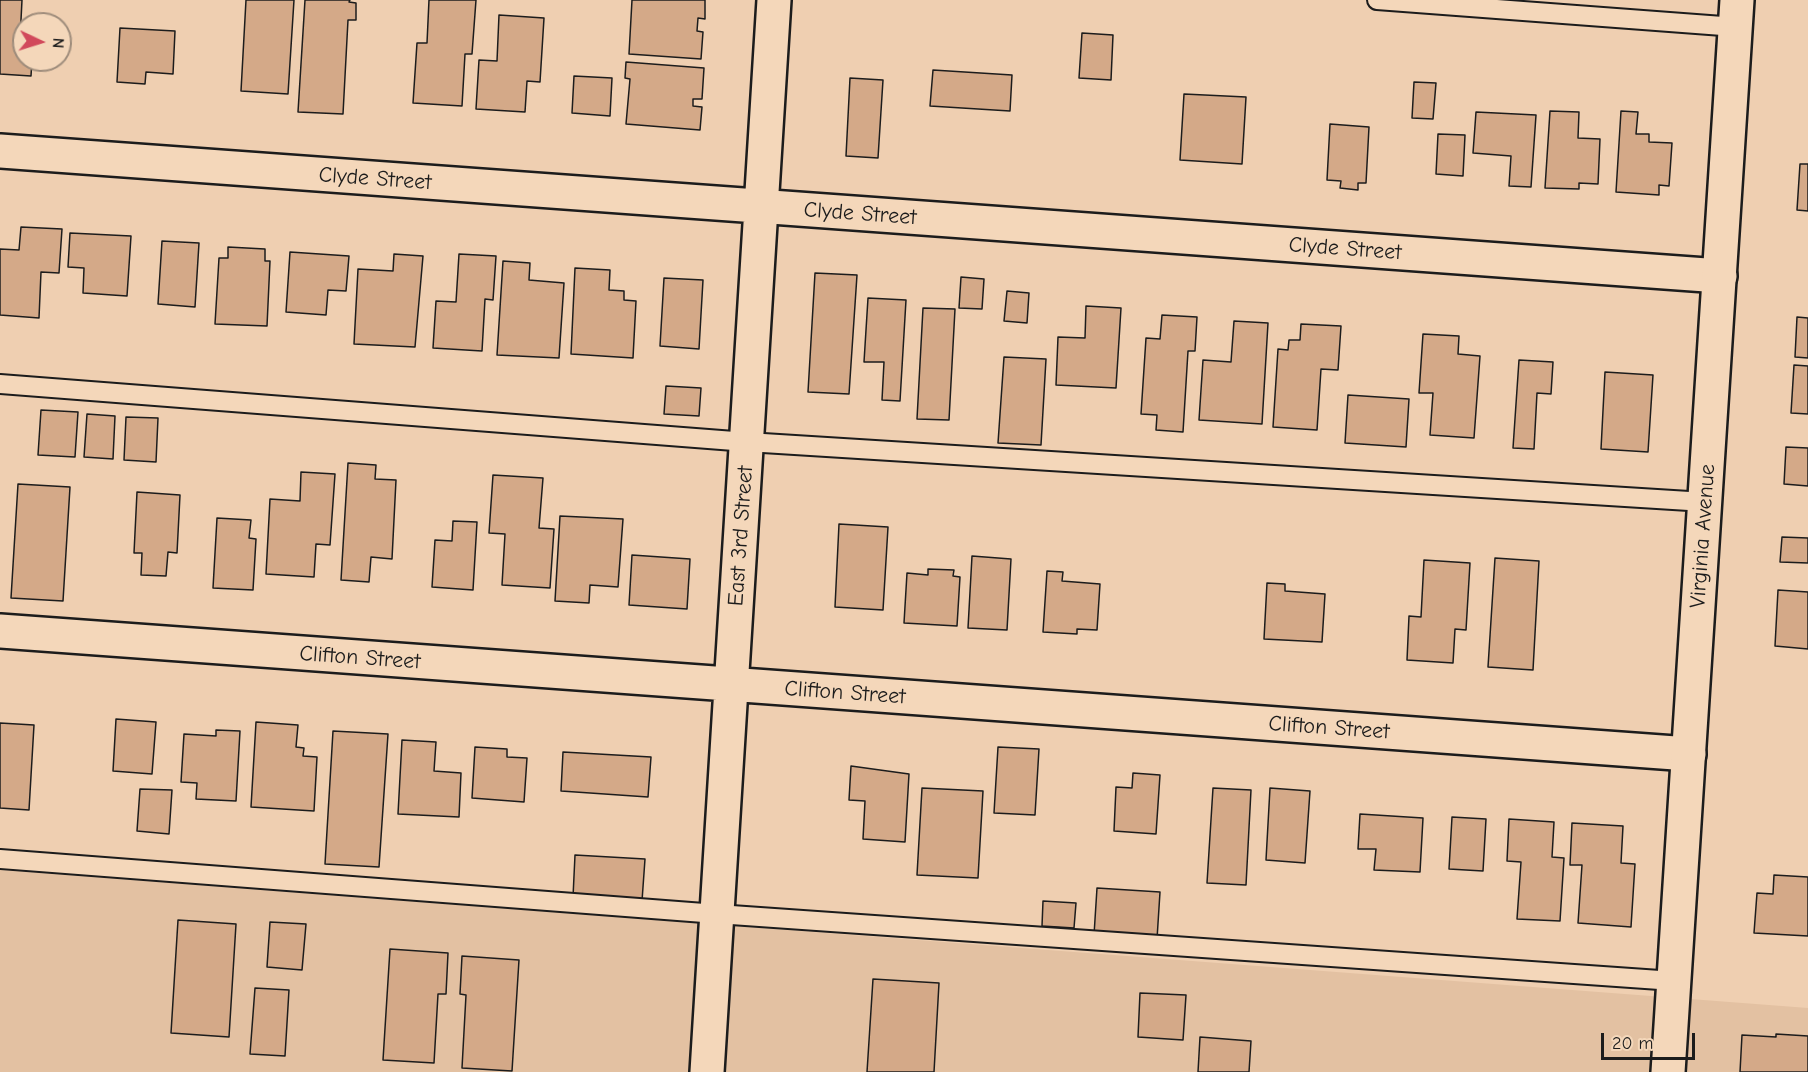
<!DOCTYPE html>
<style>
body{margin:0}
#map{position:relative;width:1808px;height:1072px;overflow:hidden;background:#efcfb1;font-family:"Comic Neue",sans-serif}
canvas{display:block}
.north{position:absolute;left:12px;top:12px;width:60px;height:60px;box-sizing:border-box;background:#f4d7ba;border:2px solid #9e8c7b;border-radius:50%;rotate:94deg;font-size:16px;font-weight:700;line-height:24px;text-align:center;color:#1c1c1c}
.north::after{content:'';display:block;margin:auto;width:21px;height:27px;background:#d1495b;clip-path:polygon(50% 0,100% 100%,50% 72%,0 100%)}
.scale{position:absolute;left:1601px;top:1033px;width:94px;height:27px;box-sizing:border-box;border:3px solid #1c1c1c;border-top:0;padding-left:8px;font-size:18px;line-height:21px;white-space:nowrap;color:#1c1c1c;-webkit-text-stroke:4px #f4d7ba;paint-order:stroke}
</style>
<div id="map">
<canvas width="1808" height="1072"></canvas>
<div class="north">N</div>
<div class="scale">20 m</div>
</div>
<script>
const ctx = document.querySelector('canvas').getContext('2d');
ctx.lineJoin = 'round';
function paint(path, color) { ctx.fillStyle = color; ctx.fill(path, 'evenodd'); }
function stroke(path, color, width, dash) { ctx.strokeStyle = color; ctx.lineWidth = width; ctx.lineCap = dash ? 'butt' : 'round'; ctx.setLineDash(dash || []); ctx.stroke(path); }
function label(font, color, halo, rows, align = 'center') {
  ctx.font = font + ' "Comic Neue",sans-serif'; ctx.lineWidth = 4.5; ctx.setLineDash([]); ctx.textBaseline = 'middle'; ctx.strokeStyle = halo; ctx.fillStyle = color; for (const [text, x, y, turn = 0] of rows) {
    ctx.save(); ctx.translate(x, y); ctx.rotate((+turn || 0) * Math.PI / 180); ctx.textAlign = isNaN(turn) ? turn : align; if (halo) ctx.strokeText(text, 0, 0); ctx.fillText(text, 0, 0); ctx.restore();
  }
}
paint(new Path2D(`
 M0 870 1808 1008V1072H0Z`), '#e3c1a2');
const building = new Path2D(`
 M0 0H22L20 40H24V60H32L31 76 0 74Z
 M246 0H294L288 94 241 91Z
 M305 0H350L349 2 356 3V20H348L343 114 298 112Z
 M429 0H476L472 54H465L462 106 413 103 417 43H427Z
 M632 0H705V19L698 18 697 31 703 32 701 59 629 54Z
 M499 15 544 18 540 82 527 81 525 112 476 109 479 60 497 61Z
 M120 28 175 31 173 74 146 72 145 84 117 82Z
 M1082 33 1113 35 1111 80 1079 78Z
 M626 62 704 68 702 99H693V106L702 107 700 130 626 124 630 79 625 78Z
 M933 70 1012 75 1010 111 930 106Z
 M574 76 612 78 610 116 572 113Z
 M850 78 883 80 878 158 846 156Z
 M1414 82 1436 83 1433 119 1412 118Z
 M1184 94 1246 97 1242 164 1180 160Z
 M1550 111 1579 112 1578 138 1600 139 1598 184 1579 183V189L1545 188Z
 M1621 111 1638 112 1636 134H1649V142L1672 143 1669 186 1659 185V195L1616 192Z
 M1476 112 1536 115 1531 187 1509 186 1511 156 1473 153Z
 M1330 124 1369 127 1366 183H1358V190L1340 188 1341 181 1327 180Z
 M1438 134 1465 135 1463 176 1436 174Z
 M1800 164H1808V211L1797 210Z
 M21 227 62 229 59 273 41 272 39 318 0 315V249L19 250Z
 M70 233 131 236 127 296 83 293 84 268 68 267Z
 M162 241 199 243 195 307 158 304Z
 M228 247 265 249V261H270L267 326 215 324 219 258H228Z
 M290 252 349 256 346 291 328 290 326 315 286 312Z
 M394 254 423 256 415 347 354 344 358 269 393 271Z
 M459 254 496 256 493 300 485 299 482 351 433 348 436 301 456 302Z
 M503 261 530 263 529 280 564 283 559 358 497 355Z
 M575 268 610 270 609 290 624 291V300L636 301 633 358 571 354Z
 M815 273 857 275 849 394 808 392Z
 M961 277 984 279 982 309 959 308Z
 M664 278 703 280 699 349 660 346Z
 M1007 291 1029 293 1027 323 1004 321Z
 M868 298 906 300 900 401 882 400 884 362H864Z
 M1086 306 1121 308 1116 388 1056 385 1058 337 1085 338Z
 M923 308 955 309 949 420 917 419Z
 M1162 315 1197 317 1195 351H1188L1183 432 1156 430 1157 415 1141 414 1146 338 1160 339Z
 M1797 317 1808 318V358L1795 357Z
 M1234 321 1268 323 1262 424 1199 420 1203 360 1231 362Z
 M1301 324 1341 326 1338 370 1321 369 1317 430 1273 427 1278 349 1288 350 1289 340H1300Z
 M1423 334 1459 336 1458 354 1480 356 1474 438 1430 435 1433 393H1419Z
 M1004 357 1046 359 1041 445 998 443Z
 M1519 360 1553 362 1551 394 1537 393 1534 449 1513 448Z
 M1794 365 1808 366V414L1791 413Z
 M1605 372 1653 375 1648 452 1601 449Z
 M666 386 701 388 699 416 664 414Z
 M1348 395 1409 399 1406 447 1345 443Z
 M41 410 78 412 75 457 38 455Z
 M87 414 115 416 113 459 84 457Z
 M126 417 158 418 156 462 124 460Z
 M1786 447 1808 448V486L1784 484Z
 M348 463 376 465 375 479 396 480 392 559 371 557 369 582 341 580Z
 M301 472 335 474 330 545 316 544 314 577 266 574 270 499 300 501Z
 M493 475 543 478 539 528 554 529 550 588 502 585 505 534 489 533Z
 M18 484 70 487 63 601 11 598Z
 M137 492 180 495 177 553 168 552 166 576 141 575 142 553H134Z
 M560 516 623 519 618 587 590 585 589 603 555 601Z
 M217 518 251 520 249 538 256 539 253 590 213 588Z
 M453 521 477 522 473 590 432 587 435 540 452 541Z
 M839 524 888 527 883 610 835 607Z
 M1782 537 1808 538V563L1780 562Z
 M632 555 690 559 687 609 629 605Z
 M972 556 1011 559 1007 630 968 628Z
 M1495 558 1539 561 1533 670 1488 667Z
 M1424 560 1470 563 1466 630 1455 629 1453 663 1407 660 1409 616 1421 617Z
 M928 569 954 570 953 576 960 577 957 626 904 623 907 573 928 575Z
 M1047 571 1063 572 1062 581 1100 584 1097 630 1077 629V634L1043 632Z
 M1267 583 1285 584V591L1325 594 1322 642 1264 639Z
 M1778 590 1808 592V649L1775 646Z
 M116 719 156 722 152 774 113 771Z
 M256 722 298 725 296 747 304 748 303 756 317 757 314 811 251 807Z
 M0 723 34 725 29 810 0 808Z
 M216 730 240 731 236 801 196 799 197 783 181 782 184 734 216 736Z
 M333 731 388 734 379 867 325 864Z
 M402 740 436 742 434 771 461 773 459 817 398 814Z
 M475 747 507 749V757L527 758 524 802 472 798Z
 M998 747 1039 749 1035 815 994 813Z
 M563 752 651 757 648 797 561 791Z
 M851 766 909 774 905 842 863 839 865 801 849 800Z
 M1133 773 1160 775 1156 834 1114 831 1116 787 1132 788Z
 M922 788 983 791 978 878 917 875Z
 M1213 788 1251 790 1246 885 1207 883Z
 M1270 788 1310 791 1305 863 1266 860Z
 M140 789 172 790 169 834 137 831Z
 M1360 814 1423 818 1420 872 1374 870 1376 849H1358Z
 M1452 817 1486 819 1483 871 1449 869Z
 M1509 819 1554 822 1552 857 1564 858 1560 921 1517 919 1521 862 1507 861Z
 M1572 823 1623 826 1621 863 1635 864 1631 927 1578 923 1582 865H1570Z
 M575 855 645 859 642 901 573 897Z
 M1774 875 1808 877V936L1754 933 1757 893 1773 894Z
 M1097 888 1160 892 1157 939 1094 935Z
 M1043 901 1076 903 1074 928 1042 926Z
 M178 920 236 924 229 1037 171 1033Z
 M270 922 306 924 302 970 267 967Z
 M390 949 448 953 446 994H438L434 1063 383 1060Z
 M462 956 519 960 512 1071 462 1068 466 995 460 994Z
 M873 979 939 983 934 1072H867Z
 M255 988 289 990 285 1056 250 1054Z
 M1140 993 1186 995 1183 1040 1138 1037Z
 M1776 1034 1808 1036V1072H1740L1742 1035 1776 1037Z
 M1200 1037 1251 1041 1249 1072H1198Z`);
paint(building, '#d4a988');
stroke(building, '#1c1c1c', 1.5);
const service = new Path2D(`
 M1377 0 1736 27
 M0 384 747 442 1705 502
 M0 859 717 914 1674 981`);
const minor = new Path2D(`
 M0 151 1720 276
 M0 631 1689 754
 M707 1072 774 0`);
const tertiary = new Path2D(`
 M1668 1072 1737 0`);
stroke(service, '#1c1c1c', 22);
stroke(minor, '#1c1c1c', 38);
stroke(tertiary, '#1c1c1c', 38);
stroke(service, '#f4d7ba', 18);
stroke(minor, '#f4d7ba', 33);
stroke(tertiary, '#f4d7ba', 33);
label('22px', '#1c1c1c', '#f4d7ba', [
 ["Clyde Street",375,179,4],
 ["Clyde Street",860,214,4],
 ["Clyde Street",1345,249,4],
 ["East 3rd Street",741,536,-86],
 ["Virginia Avenue",1703,536,-86],
 ["Clifton Street",360,658,4],
 ["Clifton Street",845,693,4],
 ["Clifton Street",1329,728,4]
]);
</script>
